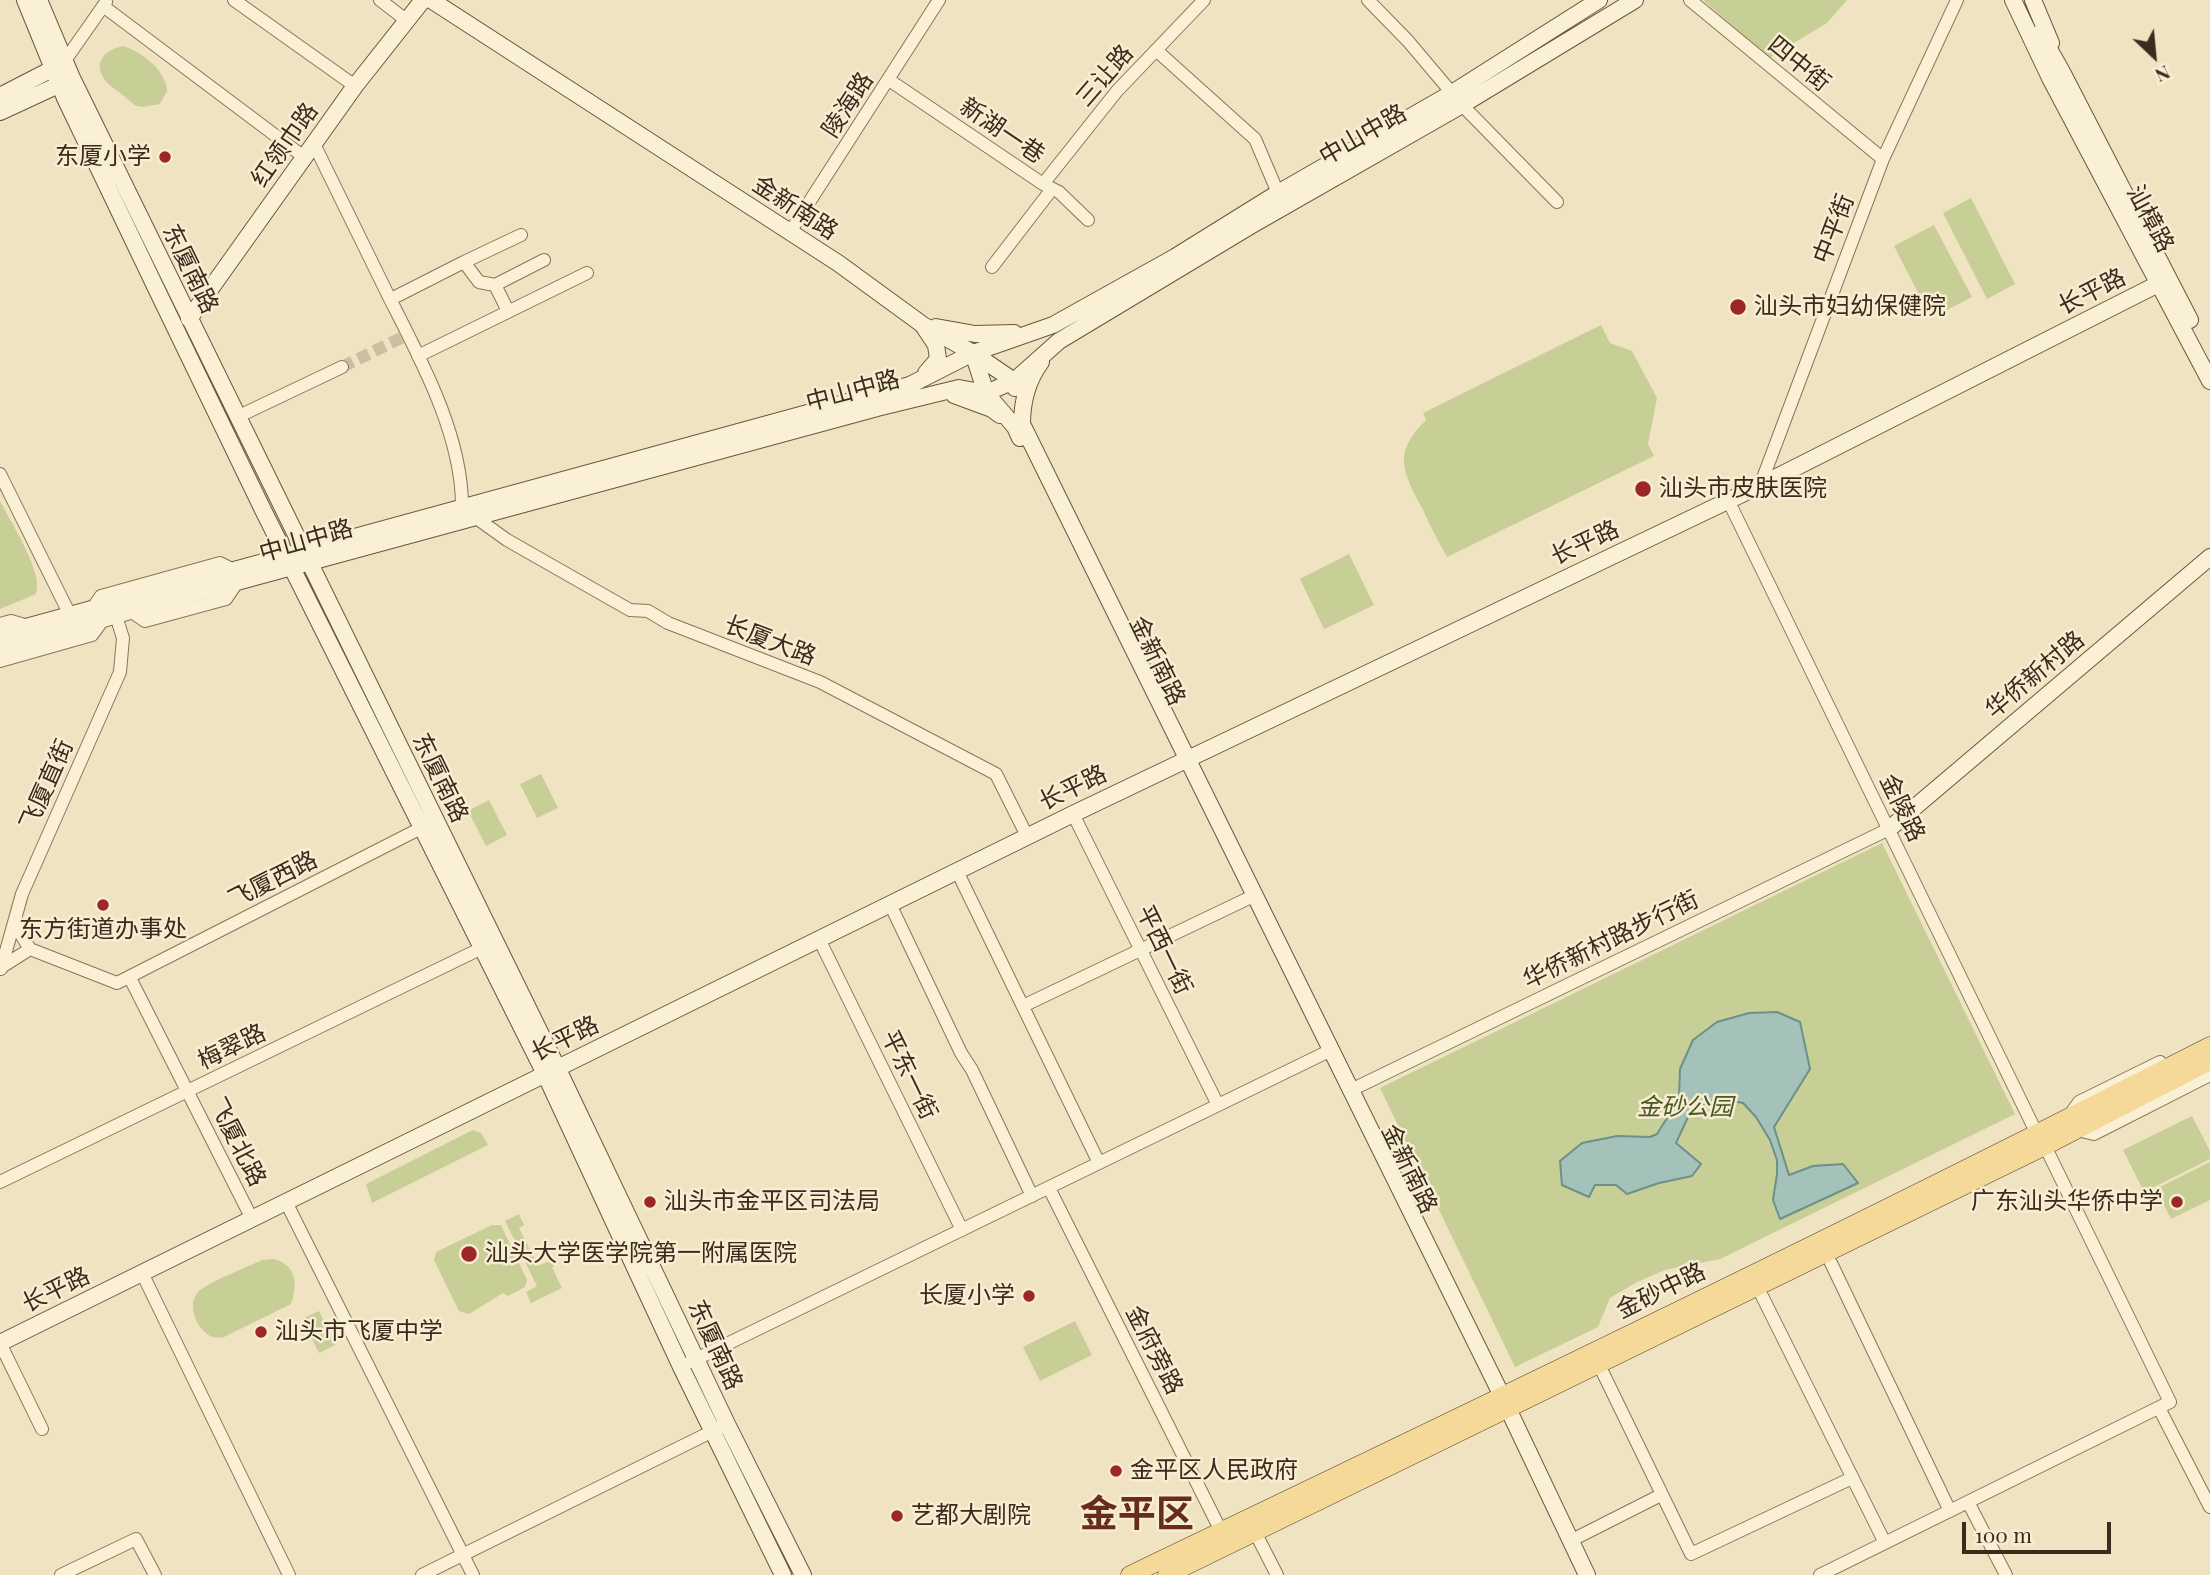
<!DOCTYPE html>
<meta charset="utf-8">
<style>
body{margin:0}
#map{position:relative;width:2210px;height:1575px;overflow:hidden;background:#f0e3c2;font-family:"Playfair Display",serif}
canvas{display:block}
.north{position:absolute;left:2119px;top:21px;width:70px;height:70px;-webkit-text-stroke:5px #f7edd2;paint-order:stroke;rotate:154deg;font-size:19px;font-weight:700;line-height:28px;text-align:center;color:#3a2b1d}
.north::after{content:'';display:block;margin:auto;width:24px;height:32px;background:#3a2b1d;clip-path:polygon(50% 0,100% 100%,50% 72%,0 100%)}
.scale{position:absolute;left:1962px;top:1522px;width:149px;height:32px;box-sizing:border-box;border:4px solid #3a2b1d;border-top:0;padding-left:9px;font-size:21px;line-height:24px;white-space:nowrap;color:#3a2b1d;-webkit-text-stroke:5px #f7edd2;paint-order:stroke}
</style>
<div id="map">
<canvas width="2210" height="1575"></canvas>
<div class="north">N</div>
<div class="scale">100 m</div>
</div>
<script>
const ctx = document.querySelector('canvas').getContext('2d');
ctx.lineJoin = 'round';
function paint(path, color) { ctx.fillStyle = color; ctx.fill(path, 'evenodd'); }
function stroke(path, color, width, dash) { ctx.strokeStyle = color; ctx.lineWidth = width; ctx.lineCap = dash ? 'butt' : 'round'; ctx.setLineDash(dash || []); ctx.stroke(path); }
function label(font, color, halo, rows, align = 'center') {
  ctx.font = font + ' "Playfair Display","Noto Sans SC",serif'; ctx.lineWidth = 5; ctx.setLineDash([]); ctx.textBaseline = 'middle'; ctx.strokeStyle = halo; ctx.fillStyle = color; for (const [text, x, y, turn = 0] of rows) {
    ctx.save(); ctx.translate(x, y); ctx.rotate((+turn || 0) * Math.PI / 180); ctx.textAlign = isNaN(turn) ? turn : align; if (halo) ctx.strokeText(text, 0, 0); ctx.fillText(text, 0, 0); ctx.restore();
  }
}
paint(new Path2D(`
 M1703 0H1847L1827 23 1769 58Z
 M123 46C142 52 166 70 167 91L160 104C153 105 145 108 137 106 132 104 128 99 124 96 117 90 107 85 103 77 93 60 108 49 123 46Z
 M1971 198 2015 284 1987 299 1943 213Z
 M1934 225 1972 297 1931 318 1894 246Z
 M1601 325 1610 343 1632 351 1657 398 1648 444 1654 456 1447 557C1438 541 1430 525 1422 508 1403 471 1392 454 1426 420L1423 413Z
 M0 501C10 521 44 573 36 594L0 609Z
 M1349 554 1374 605 1324 629 1300 579Z
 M541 774 558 808 537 818 520 784Z
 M489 800 507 835 486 846 468 811Z
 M1882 843 2015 1114 1720 1259 1665 1270 1637 1282 1610 1298 1598 1327 1515 1367 1380 1088Z
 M2192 1116 2210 1151V1159L2144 1192 2123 1150Z
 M473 1130 481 1133 488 1145 372 1203 366 1184Z
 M2210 1162V1200L2171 1219 2156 1189Z
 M519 1214 524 1225 519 1228 538 1266 554 1259 557 1264 552 1267 562 1288 531 1303 526 1292 537 1286 505 1221Z
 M492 1225H501L527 1280 525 1287 508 1296 503 1293 469 1314 459 1311 434 1260 436 1252Z
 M274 1259C296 1265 298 1284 291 1304L224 1337C213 1339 208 1336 201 1328 193 1318 189 1302 198 1292 208 1282 248 1267 262 1260Z
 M319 1311 335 1345 319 1353 302 1319Z
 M1075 1321 1092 1355 1040 1381 1023 1347Z`), '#c7ce96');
const water = new Path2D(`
 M1777 1012 1800 1022 1810 1069 1774 1127 1789 1175 1813 1166 1843 1164 1858 1183 1780 1219 1773 1200 1777 1174V1160L1770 1140 1756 1117 1743 1103 1727 1100 1707 1102 1688 1117 1676 1143 1701 1164 1692 1176 1659 1183 1627 1194 1616 1185H1595L1589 1197 1562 1185 1560 1161 1582 1143 1617 1136 1650 1137 1657 1134 1679 1099 1680 1069 1693 1040 1717 1022 1749 1013Z`);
paint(water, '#a5c2ba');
stroke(water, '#6b9188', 2);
stroke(new Path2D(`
 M342 367 403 337`), '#ccbea1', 12, [12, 6]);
const street = new Path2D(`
 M234 0 355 86
 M380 0 406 20
 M1368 0 1408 41 1462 105 1557 202
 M1690 0 1883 159
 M103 6 304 157
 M1156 50 1255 139 1278 193
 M64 62 106 2
 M889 80 1043 184 1059 192 1088 220
 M314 144C339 195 364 246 389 297 421 360 462 435 462 506
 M1043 184 1117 91 1204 0
 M790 232 939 0
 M464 262 521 235
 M992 267 1052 189
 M495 285 544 260
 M391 299 464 262 479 282 495 285 508 311
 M418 356 587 273
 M237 417 342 367
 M0 474 70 615
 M1763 478 1883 159 1957 0
 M1728 500 2037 1134
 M475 517 507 540 630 610 648 611 668 623 820 682 996 774 1025 832
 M92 609 101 596 220 563 234 570
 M130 611 145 621 226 599 236 584
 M0 624 11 621 28 626
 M0 661 92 635 103 620
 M1073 814 1218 1105
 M957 871 1099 1163
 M890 904 961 1053 972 1070 1032 1196
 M14 923 30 949
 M819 939 962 1230
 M0 968 30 949 117 983 429 824
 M1 969 22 894 120 672 123 638 116 616
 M130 978 249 1213
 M1023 1006 1249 898
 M1351 1090 1889 829
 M2069 1116 2079 1102 2160 1062
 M2077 1130 2094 1134 2210 1075
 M0 1182 482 948
 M1049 1188 1221 1531
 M286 1202 473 1575
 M1831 1263 1950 1511
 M142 1273 289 1575
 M1762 1296 1885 1543
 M0 1343 42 1429
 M690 1362 1325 1053
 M1603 1373 1691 1554 1852 1478
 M2159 1408 2210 1507
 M1968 1502 2006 1575
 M1255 1532 1277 1575
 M1570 1541 1661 1495
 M61 1575 136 1539 155 1575
 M422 1575 721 1427
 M1820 1575 2170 1402 2045 1146`);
const secondary = new Path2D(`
 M25 0 65 98 154 284 263 510 545 1074 681 1367 783 1575
 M39 0 72 78 555 1063 727 1424 803 1575
 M431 0 838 263 923 325 973 353 1014 381 1015 388
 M2013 0 2050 78 2210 381
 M2033 0 2051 43
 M2040 33 2062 72 2190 320
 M0 96 60 65
 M0 112 67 81
 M189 319 355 86 423 0
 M924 327 936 345 938 359 926 373
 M936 327 975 334 1014 333
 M973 353 986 393 1015 427 1020 438
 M1041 362C1027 381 1022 402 1022 424L1502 1396 1587 1575
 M954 395 992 409 1000 415
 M0 634 910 385 973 353 1053 325 1175 257 1278 193 1452 93 1599 0
 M0 650 130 611 877 408 959 388 986 393 1014 381 1059 341 1252 225 1462 105 1635 0
 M1889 829 2210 557
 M0 1343 1073 814 1761 485 2168 279`);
const primary = new Path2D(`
 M1130 1575C1492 1402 1853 1228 2210 1046
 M1167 1575 2045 1146 2210 1061`);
stroke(street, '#8a7459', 14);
stroke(secondary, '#6c553c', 18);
stroke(primary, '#58422d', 19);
stroke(street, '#faf0d6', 12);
stroke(secondary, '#faf0d6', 16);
stroke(primary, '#f4d999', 18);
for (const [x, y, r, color] of [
 [165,157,7,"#9c2726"],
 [1738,307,9,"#9c2726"],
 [1643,489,9,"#9c2726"],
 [103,905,7,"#9c2726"],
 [650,1202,7,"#9c2726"],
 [2177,1202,7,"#9c2726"],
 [469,1254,9,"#9c2726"],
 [1029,1296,7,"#9c2726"],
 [261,1332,7,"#9c2726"],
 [1116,1471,7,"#9c2726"],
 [897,1516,7,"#9c2726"]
]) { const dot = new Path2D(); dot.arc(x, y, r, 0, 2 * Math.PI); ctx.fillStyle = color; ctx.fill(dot); stroke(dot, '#f7edd2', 2.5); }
label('24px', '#3a2b1d', '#f7edd2', [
 ["四中街",1799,64,39],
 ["三让路",1105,76,-49],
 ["陵海路",848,105,-57],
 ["新湖一巷",1002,131,34],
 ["中山中路",1363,135,-30],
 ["红领巾路",285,145,-55],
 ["金新南路",795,208,33],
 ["汕樟路",2150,219,62],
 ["中平街",1834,229,-69],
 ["东厦南路",190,269,64],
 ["长平路",2092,292,-27],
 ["中山中路",853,391,-15],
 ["中山中路",306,541,-16],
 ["长平路",1585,543,-25],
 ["长厦大路",770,641,21],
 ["金新南路",1157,661,64],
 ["华侨新村路",2035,675,-40],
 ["东厦南路",440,778,64],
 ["飞厦直街",47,785,-66],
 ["长平路",1073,788,-26],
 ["金陵路",1902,808,64],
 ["飞厦西路",273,880,-27],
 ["华侨新村路步行街",1611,940,-26],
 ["平西一街",1164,950,64],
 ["长平路",565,1039,-26],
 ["梅翠路",232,1047,-26],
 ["平东一街",909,1075,64],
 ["飞厦北路",237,1142,63],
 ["金新南路",1409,1169,64],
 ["长平路",56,1290,-26],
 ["金砂中路",1661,1291,-26],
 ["东厦南路",715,1345,65],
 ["金府旁路",1154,1350,63]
]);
label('24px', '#3a2b1d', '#f7edd2', [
 ["东厦小学",151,157,"right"],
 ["汕头市妇幼保健院",1754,307],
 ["汕头市皮肤医院",1659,489],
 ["东方街道办事处",103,930,"center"],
 ["汕头市金平区司法局",664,1202],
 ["广东汕头华侨中学",2163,1202,"right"],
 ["汕头大学医学院第一附属医院",485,1254],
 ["长厦小学",1015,1296,"right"],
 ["汕头市飞厦中学",275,1332],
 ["金平区人民政府",1130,1471],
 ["艺都大剧院",911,1516]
], 'left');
label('italic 24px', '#495723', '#f7edd2', [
 ["金砂公园",1685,1108]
]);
label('bold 38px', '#682c1b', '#f7edd2', [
 ["金平区",1137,1515]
]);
</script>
